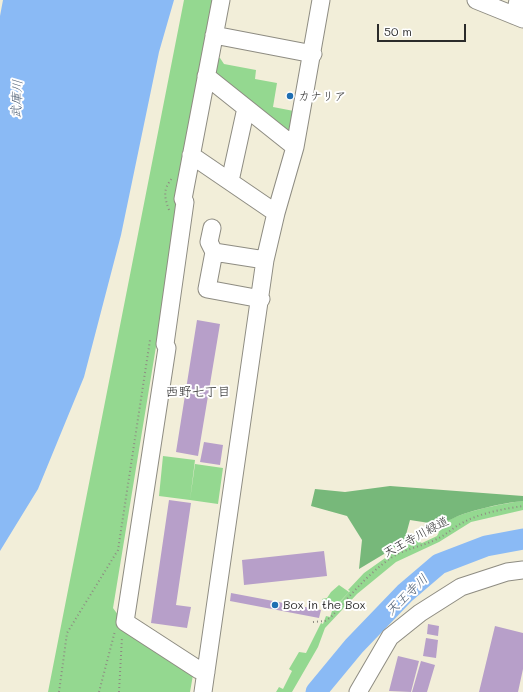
<!DOCTYPE html>
<meta charset="utf-8">
<style>
body{margin:0}
#map{position:relative;width:523px;height:692px;overflow:hidden;background:#f2eed9;font-family:Mali,sans-serif}
canvas{display:block}
.scale{position:absolute;left:377px;top:24px;width:89px;height:18px;box-sizing:border-box;border:2px solid #2b2b2b;border-top:0;padding-left:5px;font-size:12px;line-height:14px;white-space:nowrap;color:#2b2b2b;-webkit-text-stroke:3px #fff;paint-order:stroke}
</style>
<div id="map">
<canvas width="523" height="692"></canvas>
<div class="scale">50 m</div>
</div>
<script>
const ctx = document.querySelector('canvas').getContext('2d');
ctx.lineJoin = 'round';
function paint(path, color) { ctx.fillStyle = color; ctx.fill(path, 'evenodd'); }
function stroke(path, color, width, dash) { ctx.strokeStyle = color; ctx.lineWidth = width; ctx.lineCap = dash ? 'butt' : 'round'; ctx.setLineDash(dash || []); ctx.stroke(path); }
function label(font, color, halo, rows, align = 'center') {
  ctx.font = font + ' Mali,"Klee One",sans-serif'; ctx.lineWidth = 4; ctx.setLineDash([]); ctx.textBaseline = 'middle'; ctx.strokeStyle = halo; ctx.fillStyle = color; for (const [text, x, y, turn = 0] of rows) {
    ctx.save(); ctx.translate(x, y); ctx.rotate((+turn || 0) * Math.PI / 180); ctx.textAlign = isNaN(turn) ? turn : align; if (halo) ctx.strokeText(text, 0, 0); ctx.fillText(text, 0, 0); ctx.restore();
  }
}
paint(new Path2D(`
 M184 0H213L113 608 132 634 193 675 190 692H48Z
 M213 56 220 58 224 64 256 70 255 79 277 83 273 107 299 112 293 137 210 72Z
 M163 456 195 460 190 500 159 496Z
 M195 464 223 468 218 504 190 500Z
 M523 501V510L471 522 439 542 396 562 357 594 325 628 318 647 292 692H276L279 687 283 689 292 671 289 669 299 652 306 653 321 623 323 624 326 616 330 617 332 611 350 591 348 590 364 573 412 539 422 543 437 536C439 533 440 528 442 525 450 514 508 502 523 501Z
 M339 585 349 592 332 610 322 607V599L327 598 331 592Z`), '#94d890');
paint(new Path2D(`
 M390 486 523 496V501C503 503 457 512 442 525L410 520 404 542 359 569 362 540 347 516 311 506 315 489 345 492Z`), '#77b87a');
paint(new Path2D(`
 M3 0H174L159 52 121 235 84 377 38 489 0 551V16Z`), '#8abaf5');
stroke(new Path2D(`
 M316 692 354 646 405 593 439 564 486 546 523 539`), '#8abaf5', 21);
paint(new Path2D(`
 M197 320 220 324 198 456 176 452Z
 M204 442 223 445 220 465 200 462Z
 M169 500 191 503 176 605 191 607 187 628 151 623Z
 M324 551 327 576 244 585 242 560Z
 M231 593 321 610 319 618 230 601Z
 M428 624 439 626 438 636 427 634Z
 M495 626 523 633V669L518 692H479Z
 M426 638 438 640 436 658 423 656Z
 M398 656 419 661 411 692 389 691Z
 M421 661 435 665 427 692H412Z`), '#b79fc9');
const minor = new Path2D(`
 M476 0 523 19
 M515 16 518 0
 M214 35 313 54
 M206 76 295 147
 M191 155 276 213
 M230 181 246 108
 M212 228 209 242 214 252
 M261 299 207 289 214 252 265 260
 M206 672 199 670 125 622 167 348 165 344 185 202 183 199 221 0
 M203 692 265 260 276 213 295 147 321 0
 M358 692 390 637 420 613 461 587 507 572 523 570`);
stroke(minor, '#8e8c82', 19);
stroke(new Path2D(`
 M169 210C164 196 163 190 172 178
 M313 622 325 621 331 617C350 596 369 572 394 556 408 548 424 546 439 538 447 534 454 527 462 523 480 513 503 509 523 506
 M59 692 67 633 118 550 150 340
 M99 692 115 631
 M119 692 122 637`), '#8e8c82', 2, [1, 3]);
stroke(minor, '#fff', 17);
for (const [x, y, r, color] of [
 [290,96,4,"#1f6fb2"],
 [275,605,4,"#1f6fb2"]
]) { const dot = new Path2D(); dot.arc(x, y, r, 0, 2 * Math.PI); ctx.fillStyle = color; ctx.fill(dot); stroke(dot, '#fff', 1.5); }
label('12px', '#2b2b2b', '#fff', [
 ["カナリア",298,96],
 ["Box in the Box",283,605]
], 'left');
label('12px', '#2b2b2b', '#fff', [
 ["天王寺川緑道",416,537,-28]
]);
label('italic 13px', '#4c5d72', '#fff', [
 ["武庫川",17,99,-87],
 ["天王寺川",407,595,-44]
]);
label('13px', '#2b2b2b', '#fff', [
 ["西野七丁目",198,392]
]);
</script>
